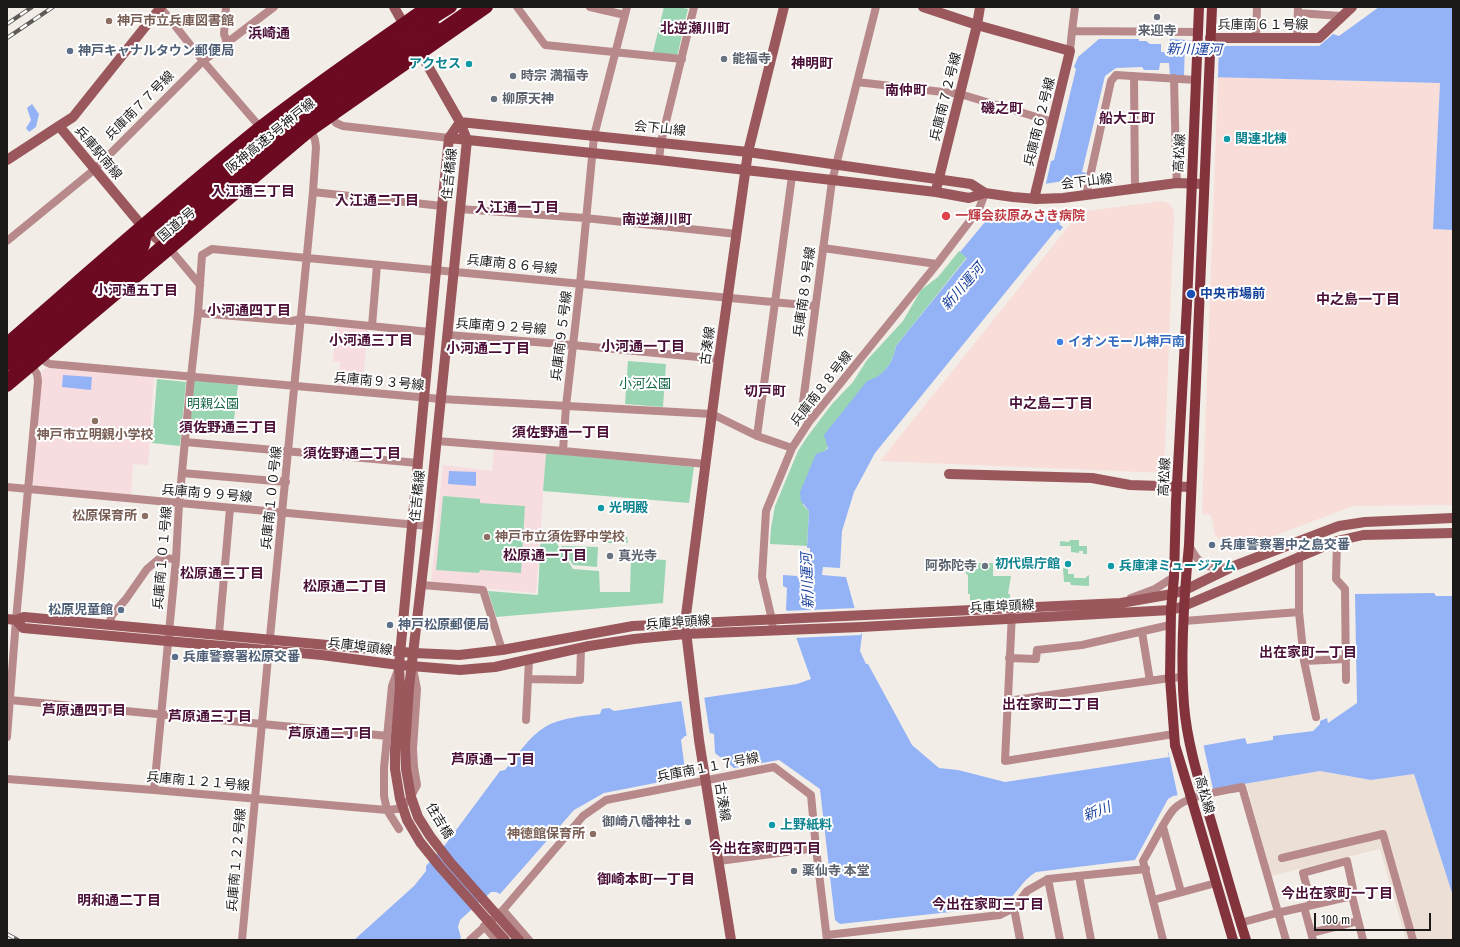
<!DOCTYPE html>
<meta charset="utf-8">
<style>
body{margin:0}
#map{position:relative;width:1460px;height:947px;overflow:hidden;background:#f3ede8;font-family:"Fira Sans Condensed",sans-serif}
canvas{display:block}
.frame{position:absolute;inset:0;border:8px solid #1c1a19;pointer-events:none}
.scale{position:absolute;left:1314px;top:913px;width:117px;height:18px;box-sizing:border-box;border:2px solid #1c1a19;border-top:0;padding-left:5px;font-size:12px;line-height:14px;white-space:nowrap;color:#1c1a19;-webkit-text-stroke:3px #fff;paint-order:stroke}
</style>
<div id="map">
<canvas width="1460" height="947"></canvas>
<div class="frame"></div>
<div class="scale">100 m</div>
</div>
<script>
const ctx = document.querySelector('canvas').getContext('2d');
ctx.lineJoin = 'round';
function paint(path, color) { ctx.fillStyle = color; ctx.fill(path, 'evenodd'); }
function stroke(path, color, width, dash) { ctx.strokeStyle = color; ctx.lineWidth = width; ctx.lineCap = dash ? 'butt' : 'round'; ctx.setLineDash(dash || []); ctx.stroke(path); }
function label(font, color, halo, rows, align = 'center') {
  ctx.font = font + ' "Fira Sans Condensed","Noto Sans JP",sans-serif'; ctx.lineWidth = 4; ctx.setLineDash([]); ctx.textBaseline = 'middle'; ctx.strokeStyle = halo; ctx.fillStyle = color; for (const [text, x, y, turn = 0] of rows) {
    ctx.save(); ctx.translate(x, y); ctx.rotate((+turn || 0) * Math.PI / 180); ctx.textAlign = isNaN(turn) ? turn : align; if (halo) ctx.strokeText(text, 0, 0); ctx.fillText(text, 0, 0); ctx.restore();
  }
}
paint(new Path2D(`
 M1218 77 1440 83 1433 229 1453 230V505L1353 506 1245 547H1234L1221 541 1215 535 1211 515 1202 514Z
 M1161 201 1169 203 1173 209 1174 215 1164 473 880 461 1080 212Z`), '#f8ddd9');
paint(new Path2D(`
 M1320 771 1371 780 1414 774 1453 896V940H1406L1380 849 1271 876 1246 783Z`), '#ece0d6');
paint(new Path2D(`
 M336 325 368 328 362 389 338 387 340 362 333 361Z
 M46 368 154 377 148 465 133 464 131 496 36 487 33 483 42 371Z
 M494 449 546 453 536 593 431 583 443 465 492 471Z`), '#f7dce0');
paint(new Path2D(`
 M664 7H678L688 9 678 53 675 56 653 52Z
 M959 251 967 257 896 346C893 363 884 376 867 382L825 451 803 505 809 511 807 546 770 544 771 528 775 506 798 451 807 437 832 404 853 382 867 360 903 321 921 290 938 277Z
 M628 361 666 364 663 407 625 404Z
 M157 379 186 382 180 446 152 443Z
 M194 380 238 385 233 428 189 424Z
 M546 453 694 467 689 503 543 491Z
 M443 496 480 499V503L525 506 521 573 480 570 479 573 436 570Z
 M541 530 549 531 573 569 599 571 600 592H630L631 558 666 560 663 603 496 617 488 591 538 595Z
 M602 536H627L628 542 627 543H602L601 541Z
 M1070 540H1079V546H1087V554H1083V551H1079V553L1071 552V546H1060V541L1069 542Z
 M561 546 598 547 597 567 573 565Z
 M966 563H993V576H1011L1008 594H1010V601H970V594H968V575L966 574Z
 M1063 568 1068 569V574H1074V578H1086V577L1089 575V586L1071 585 1070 582H1064Z`), '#9ad5b3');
paint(new Path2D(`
 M1379 7H1391L1393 9 1392 7H1453V230L1433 229 1440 83 1170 76 1169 63H1160L1159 70H1144L1142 67 1116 68 1105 76 1082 172 1087 173 1074 212 1059 224 1063 227 1060 231 1057 229 875 453 854 492 842 531 840 568 823 567 822 575 846 577 862 635 860 651 866 664H868L912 745 939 768 958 770 1005 782 1169 757 1168 752 1245 738 1247 744 1273 740V736L1313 731 1320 724V721L1327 718 1328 723 1357 703 1355 594 1434 593 1436 596H1453V896L1414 774 1371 780 1320 771 1173 796 1168 799 1135 860 1036 872C1019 882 1015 901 996 907L840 924 835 920 820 789 779 760 734 768 715 753 714 734 710 733 685 736 681 740 686 777 604 793 574 810 500 894 496 892H491L460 920 458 927 461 938 459 940H354L414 886 426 871V866L445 845 500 771 505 770C517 755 529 737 545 727 559 718 584 716 600 714L602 709 609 708 614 711 797 684 811 679 786 609 787 588 783 586V575L797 576 800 582 810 574V548H807L809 511 801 501 800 492 816 454 825 451 828 448 824 435 867 381C884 376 893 363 896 346L967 258 960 252 990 216 1026 221 1046 183 1051 161 1054 160 1076 69 1074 67 1078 57 1099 39H1139V41H1146L1150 44H1161V52H1170V39L1223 42V46H1319L1333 34 1339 36Z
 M32 104 39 114 36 127 29 132 26 128 31 120 27 108Z
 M63 375 92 377 91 390 62 387Z
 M449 471 476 472V486L448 484Z`), '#93b3f6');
paint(new Path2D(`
 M1185 40 1219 42 1218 77H1184Z
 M1084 178 1075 212 1026 219 1044 184Z
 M856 608 861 623V635L794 638 784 611Z
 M704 696 710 735 687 738 681 699Z
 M1203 743 1213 789 1178 797 1168 750Z`), '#f3ede8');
stroke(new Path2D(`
 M226 7 224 34 227 42
 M517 7 545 45 682 59
 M590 7 625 15
 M161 8 203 61 260 127
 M1298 13 1341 16
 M1072 31 1075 7
 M1256 38 1257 7
 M1297 38 1298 7
 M1070 51 1072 31 1198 32
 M1134 76 1135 189
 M1174 78 1176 165 1177 183
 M857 82 960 94 1053 122
 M332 115 336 123 343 126 449 138
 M659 160 661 142 694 7
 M313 192 442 206
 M1086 195 1111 81 1116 75 1196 80
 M460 209 585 218 737 234
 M7 241 95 169 203 61 274 7
 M823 248 937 264
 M170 249 200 285
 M198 313 292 321 301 319 430 332
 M372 326 377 265
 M448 335 572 345 719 359
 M42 358 46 362 50 364 441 399 712 414 757 436 792 448
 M809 422 802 410 832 181 876 7
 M757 436 792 176
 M437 441 563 451 706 464
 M185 442 418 463
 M563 451 566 406 580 284 594 136 627 7
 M182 473 286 482
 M7 487 428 526
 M1337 541 1336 579 1345 589 1346 680
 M1189 545C1200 568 1207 568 1231 567
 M1299 556V612L1304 661 1316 717
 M422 585 483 590 502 650
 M1131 598 1155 589 1174 577
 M1012 613 1005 761 1174 734
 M1184 621 1299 612
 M109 625 112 615 126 599 147 569 160 558 176 559
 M773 631 772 620 762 577 766 511 792 448 809 422 937 264 979 209 985 193
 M1142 632 1150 681
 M219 634 230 508
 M1009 658 1036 659 1037 650 1082 645 1170 625
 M1304 661 1346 659
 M398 670 392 686 384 768V796L387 810 399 829
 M529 679 580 680 581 648
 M10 700 388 736
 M1007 701 1170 678 1183 677
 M526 720 529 660
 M7 737 16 620 38 381 37 374 32 366
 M7 779 154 790 387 810 397 809 409 800 417 785 414 767 413 749 417 689 413 668
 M154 790 176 559 179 504 191 377 198 313 202 255 212 249 815 306
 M1163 827 1181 892
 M1282 858 1383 834 1413 940
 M719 861 816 848
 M1079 876 1091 940
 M1048 879 1060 940
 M1153 900 1216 883
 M1312 905 1303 873 1347 861 1353 889 1352 896
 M1304 907 1313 940
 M1014 908 1020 940
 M503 910 529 940
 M1240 923 1277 913 1352 896 1363 940
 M484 926 496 940
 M1311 933 1358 921
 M827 935 1000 915 1014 908 1027 891 1048 879 1146 869
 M242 940 268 658 313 192 316 147 315 140 311 130
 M470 940 503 910 583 816 606 800 774 767 811 795 816 848 827 940
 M1163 940 1143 861C1153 845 1162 824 1173 810 1185 795 1224 791 1242 787L1286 940`), '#b8898b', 8);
stroke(new Path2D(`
 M394 7 407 30
 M923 7 977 25 1070 51 1034 199
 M1210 38H1319L1352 7
 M460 122 748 152 971 184 985 193 1013 197 1037 199 1063 198 1177 183 1204 184
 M59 126 73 117 161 7
 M449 138 659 160 936 192 969 198 985 193
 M7 160 59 126 142 226 169 249
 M937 186 977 25 980 7
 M949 474 1092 478 1130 485 1191 487
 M7 619 16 620 24 617 414 653 459 655 502 650 633 626 1121 603 1172 594 1185 590 1234 566 1339 526 1365 522 1453 518
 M16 620 23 628 322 655 399 665 460 670 495 667 589 646 634 639 685 634 861 627 1171 610 1184 606 1337 541 1363 535 1453 533
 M400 687 399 665 442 206 449 138 460 122
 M409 688 428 526 467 140 460 122 417 47
 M731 940 699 740 685 623 719 359 748 152 784 7`), '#9a585c', 10);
stroke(new Path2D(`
 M1212 7 1189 545C1184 596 1180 654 1184 705 1187 743 1199 781 1210 818 1222 858 1233 899 1246 940
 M1175 745 1170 678 1171 610 1174 577 1176 502 1187 304 1199 7
 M1190 794 1233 940`), '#82333c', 10);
stroke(new Path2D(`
 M427 22 451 7
 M169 248 168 233 170 226 290 125 318 103 403 44
 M7 343C91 270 174 196 260 127 314 85 371 46 427 7
 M7 365 140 252C146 244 146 237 142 227
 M7 386 311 130 487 7`), '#6c0a21', 12);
const rail = new Path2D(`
 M7 24 32 7
 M7 38 53 7
 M7 934 18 940`);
stroke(rail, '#5e5a58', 4);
stroke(rail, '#fff', 2.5, [8]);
stroke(new Path2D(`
 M400 687 395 749V769L400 799 407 820 420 842 441 868 505 940
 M409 688 405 748 406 769 411 797 418 817 430 836 450 862 519 940`), '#9a585c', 10);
stroke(new Path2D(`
 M1175 745 1190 794`), '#82333c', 10);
stroke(new Path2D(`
 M403 44 434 26
 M7 353 285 116 359 62 439 7
 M7 380 231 186 295 133 322 112 474 7`), '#6c0a21', 12);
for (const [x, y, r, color] of [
 [1157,17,4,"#6b7280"],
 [109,21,4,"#8d6e63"],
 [70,51,4,"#5c6f8a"],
 [724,59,4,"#6b7280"],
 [469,64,4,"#0f9aa8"],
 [513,76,4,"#6b7280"],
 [494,99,4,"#6b7280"],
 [1227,139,4,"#0f9aa8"],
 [946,216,5,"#e0444e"],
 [1191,294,5,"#1a4fb4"],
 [1060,342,4,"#3f7fe0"],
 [95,421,4,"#8d6e63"],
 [601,508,4,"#0f9aa8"],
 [145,516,4,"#8d6e63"],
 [487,537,4,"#8d6e63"],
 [1212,545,4,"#5c6f8a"],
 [610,556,4,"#6b7280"],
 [1068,564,4,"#0f9aa8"],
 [985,566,4,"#6b7280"],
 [1111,566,4,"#0f9aa8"],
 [121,610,4,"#5c6f8a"],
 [390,625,4,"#5c6f8a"],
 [175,657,4,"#5c6f8a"],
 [688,822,4,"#6b7280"],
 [772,825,4,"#0f9aa8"],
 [593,834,4,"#8d6e63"],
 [794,871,4,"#6b7280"]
]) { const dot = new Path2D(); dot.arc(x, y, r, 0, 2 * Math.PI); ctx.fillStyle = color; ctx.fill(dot); stroke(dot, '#fff', 1.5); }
label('bold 13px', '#785e54', '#fff', [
 ["神戸市立兵庫図書館",117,21],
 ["神戸市立明親小学校",95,435,"center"],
 ["松原保育所",137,516,"right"],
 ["神戸市立須佐野中学校",495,537],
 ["神徳館保育所",585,834,"right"]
], 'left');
label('13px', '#1c1a19', '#fff', [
 ["兵庫南６１号線",1263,25],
 ["兵庫南７２号線",946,97,-76],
 ["兵庫南７７号線",140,106,-45],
 ["兵庫南６２号線",1040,122,-76],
 ["会下山線",660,129,6],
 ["阪神高速3号神戸線",271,136,-39],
 ["兵庫駅南線",98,153,50],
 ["高松線",1180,153,-87],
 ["住吉橋線",450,174,-84],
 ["会下山線",1087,182,-7],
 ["国道2号",177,225,-40],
 ["兵庫南８６号線",512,265,6],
 ["兵庫南８９号線",805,292,-82],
 ["兵庫南９２号線",501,327,4],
 ["兵庫南９５号線",562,336,-83],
 ["古湊線",708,346,-82],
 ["兵庫南９３号線",379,382,5],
 ["兵庫南８８号線",822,389,-52],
 ["高松線",1165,477,-87],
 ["兵庫南９９号線",207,494,5],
 ["住吉橋線",418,496,-84],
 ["兵庫南１００号線",272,498,-84],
 ["兵庫南１０１号線",163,558,-85],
 ["兵庫埠頭線",1002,607,-3],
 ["兵庫埠頭線",678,623,-4],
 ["兵庫埠頭線",360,647,7],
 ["兵庫南１１７号線",708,768,-11],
 ["兵庫南１２１号線",198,782,5],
 ["高松線",1204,795,74],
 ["古湊線",722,802,81],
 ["住吉橋",439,821,59],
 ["兵庫南１２２号線",237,860,-85]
]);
label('bold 13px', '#5b616d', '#fff', [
 ["来迎寺",1157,31,"center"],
 ["能福寺",732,59],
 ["時宗 満福寺",521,76],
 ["柳原天神",502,99],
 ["真光寺",618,556],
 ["阿弥陀寺",977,566,"right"],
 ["御崎八幡神社",680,822,"right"],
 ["薬仙寺 本堂",802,871]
], 'left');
label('bold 13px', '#4e5e75', '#fff', [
 ["神戸キャナルタウン郵便局",78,51],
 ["兵庫警察署中之島交番",1220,545],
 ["松原児童館",113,610,"right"],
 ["神戸松原郵便局",398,625],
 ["兵庫警察署松原交番",183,657]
], 'left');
label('bold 13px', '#0d838f', '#fff', [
 ["アクセス",461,64,"right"],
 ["関連北棟",1235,139],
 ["光明殿",609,508],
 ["初代県庁館",1060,564,"right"],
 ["兵庫津ミュージアム",1119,566],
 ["上野紙料",780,825]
], 'left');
label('bold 13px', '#be3a42', '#fff', [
 ["一輝会荻原みさき病院",955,216]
], 'left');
label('bold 13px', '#164399', '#fff', [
 ["中央市場前",1200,294]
], 'left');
label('bold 13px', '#366cbe', '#fff', [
 ["イオンモール神戸南",1068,342]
], 'left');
label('13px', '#156643', '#fff', [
 ["小河公園",645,384],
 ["明親公園",213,404]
]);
label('bold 14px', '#4b1037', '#fff', [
 ["北逆瀬川町",695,29],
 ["浜崎通",269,34],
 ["神明町",812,64],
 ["南仲町",906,91],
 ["磯之町",1002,109],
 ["船大工町",1127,119],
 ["入江通三丁目",253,192],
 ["入江通二丁目",377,201],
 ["入江通一丁目",517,208],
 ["南逆瀬川町",657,220],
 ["小河通五丁目",136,291],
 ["中之島一丁目",1358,300],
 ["小河通四丁目",249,311],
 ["小河通三丁目",371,341],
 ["小河通一丁目",643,347],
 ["小河通二丁目",488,349],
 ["切戸町",765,392],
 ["中之島二丁目",1051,404],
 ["須佐野通三丁目",228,428],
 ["須佐野通一丁目",561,433],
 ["須佐野通二丁目",352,454],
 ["松原通一丁目",545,556],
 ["松原通三丁目",222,574],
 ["松原通二丁目",345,587],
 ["出在家町一丁目",1308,653],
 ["出在家町二丁目",1051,705],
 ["芦原通四丁目",84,711],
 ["芦原通三丁目",210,717],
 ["芦原通二丁目",330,734],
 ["芦原通一丁目",493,760],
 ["今出在家町四丁目",765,849],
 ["御崎本町一丁目",646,880],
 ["今出在家町一丁目",1337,894],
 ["明和通二丁目",119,901],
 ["今出在家町三丁目",988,905]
]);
label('italic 14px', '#1b419f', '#fff', [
 ["新川運河",1194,50,1],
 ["新川運河",963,287,-49],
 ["新川運河",808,581,-92],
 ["新川",1097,812,-21]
]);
</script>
